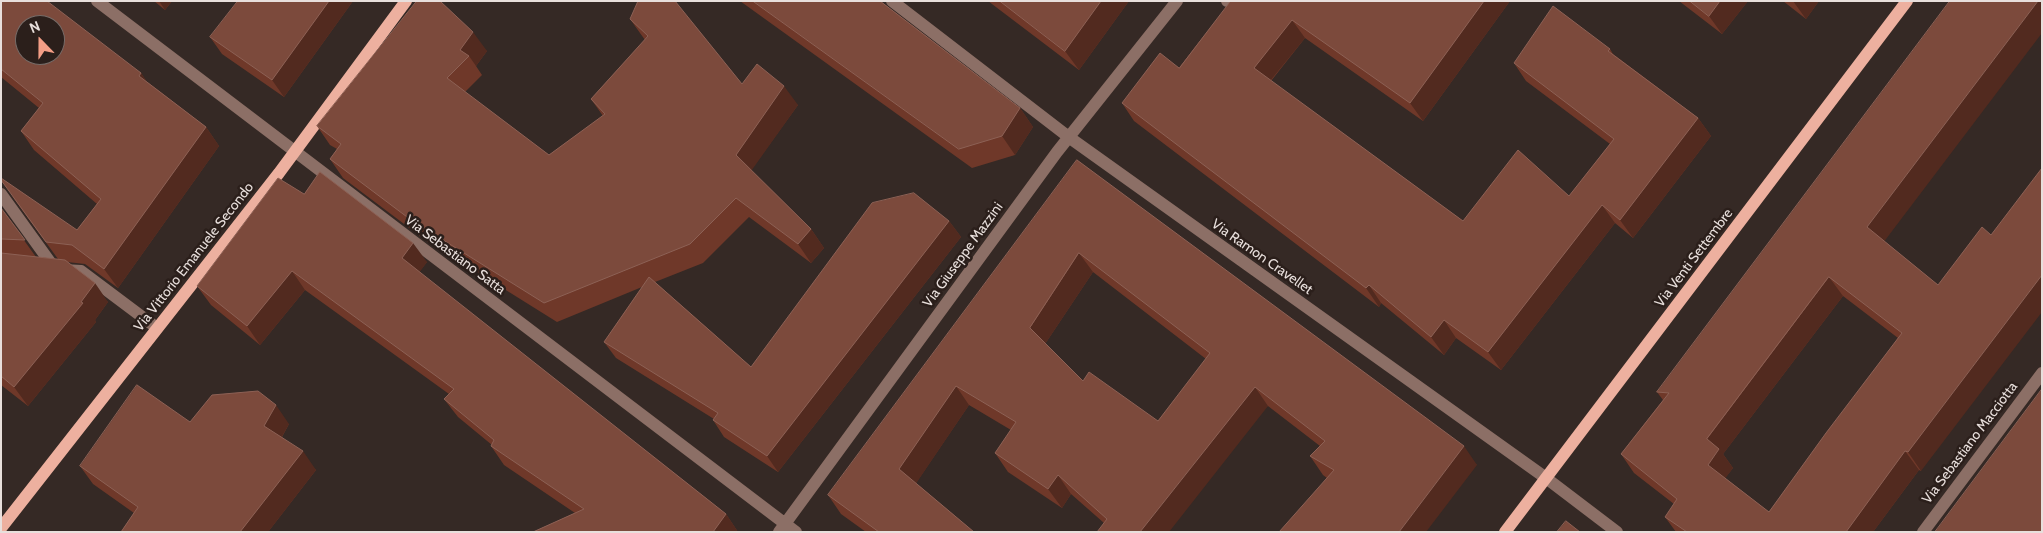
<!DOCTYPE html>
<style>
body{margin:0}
#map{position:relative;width:2043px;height:533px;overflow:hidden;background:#352925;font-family:Cabin,sans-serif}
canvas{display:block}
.frame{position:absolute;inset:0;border:2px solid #e8dfdc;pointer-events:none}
.north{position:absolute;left:15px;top:15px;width:50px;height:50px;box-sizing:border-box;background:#2b1f1b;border:1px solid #776c68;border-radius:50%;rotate:338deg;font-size:14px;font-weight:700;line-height:20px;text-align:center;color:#e8dfdc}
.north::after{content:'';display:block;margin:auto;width:18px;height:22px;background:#f49e86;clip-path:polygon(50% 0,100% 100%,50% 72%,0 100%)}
</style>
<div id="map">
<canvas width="2043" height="533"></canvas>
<div class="frame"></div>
<div class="north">N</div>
</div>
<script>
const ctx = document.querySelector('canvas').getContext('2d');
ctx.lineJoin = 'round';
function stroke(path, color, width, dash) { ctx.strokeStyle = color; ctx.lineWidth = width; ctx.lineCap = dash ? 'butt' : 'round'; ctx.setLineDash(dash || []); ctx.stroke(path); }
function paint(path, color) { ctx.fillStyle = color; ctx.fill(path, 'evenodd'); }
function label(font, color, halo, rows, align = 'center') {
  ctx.font = font + ' Cabin,sans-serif'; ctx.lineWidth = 5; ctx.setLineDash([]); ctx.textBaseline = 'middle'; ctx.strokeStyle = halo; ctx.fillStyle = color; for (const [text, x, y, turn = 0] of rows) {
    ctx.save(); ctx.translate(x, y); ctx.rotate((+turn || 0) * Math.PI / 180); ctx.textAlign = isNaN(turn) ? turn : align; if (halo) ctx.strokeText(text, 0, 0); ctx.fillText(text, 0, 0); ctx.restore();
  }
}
stroke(new Path2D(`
 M97 1 796 532
 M892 1 1070 138 1546 478 1617 532
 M1227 1H1262
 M1 194 55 269
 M64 270 81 271 157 328
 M779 532 1057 152 1177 1
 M1923 532 2042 373`), '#8c6f66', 12);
stroke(new Path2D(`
 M1 528 279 173 406 1
 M1505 532 1907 1`), '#edb09f', 12);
paint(new Path2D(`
 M1 1 141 73 146 81 206 127 219 146 118 288 85 264 67 262 108 302 95 320 96 322 28 406 1 385V208L36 257 58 259 12 196 77 230 97 204 34 150 21 131 39 108 1 77Z
 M154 1H172L165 10Z
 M238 1H353L284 97 222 54 210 37Z
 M417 1 487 51 476 66 482 75 465 92 549 155 603 116 591 99 645 40 630 19 742 84 798 105 751 170 811 229 824 248 811 263 749 217 703 263 655 282 751 367 949 221 961 237 778 472 724 437 713 420 714 419 616 358 604 342 642 287 557 322 437 247 436 248 343 178 330 159 337 149 330 145 317 126Z
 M740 1H880L1020 108 1033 127 1015 155 972 168Z
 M988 1H1129L1079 70Z
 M1231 1H1510L1423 121 1305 38 1271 81 1463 221 1569 196 1610 144 1526 81 1514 63 1610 49 1613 54 1698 118 1711 136 1633 238 1615 223 1501 370 1456 338 1444 355 1381 303 1379 307 1134 121 1122 103 1179 68Z
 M1679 1H1748L1722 34Z
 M1783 1H1819L1806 19Z
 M1077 160 1477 465 1327 478 1323 475 1310 456 1320 446 1268 406 1104 523 1071 494 1062 508 1008 472 995 453 1011 430 969 405 916 483 974 532H866L841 514 828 495ZM1093 272 1206 359 1158 421 1083 381 1045 344Z
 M304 194 427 262 419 272 726 514 738 532H533L575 513 504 465 491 446 492 445 458 417 444 399 449 394 305 290 260 345 211 305 197 286Z
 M1884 241 1938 285 1921 471 1919 470 1873 532H1676L1665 517 1674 504 1634 473 1621 454 1663 400 1657 392ZM1843 296 1898 338 1769 512 1725 478 1733 468 1723 454Z
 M190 422 289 424 282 437 316 470 268 532H121L134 513 93 484 80 466Z`), '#6f3829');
paint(new Path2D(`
 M159 1H172L165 10Z
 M329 1H353L284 97 272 80Z
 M1101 1H1129L1079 70 1065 51Z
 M1484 1H1510L1423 121 1410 103Z
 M1720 1H1748L1722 34 1709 16Z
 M1793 1H1819L1806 19Z
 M2038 1H2042V33L1880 247 1867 227Z
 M1292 20 1305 38 1266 86 1254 68Z
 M473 32 487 51 476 66 469 56 460 50Z
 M141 73 154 92 139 76Z
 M784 86 798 105 749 174 736 155Z
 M1020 108 1033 127 1015 155 1002 136Z
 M1698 118 1711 136 1633 238 1620 220Z
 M206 127 219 146 118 288 104 269Z
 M1602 205 1615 223 1501 370 1488 352Z
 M949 221 961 237 778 472 767 456Z
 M424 228 437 247 436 248 423 229Z
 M811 229 824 248 811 263 798 244Z
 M413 243 427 262 416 277 402 258Z
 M1079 253 1093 272 1043 347 1030 328Z
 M292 271 305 290 260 345 247 326Z
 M2042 275V312L1921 471 1908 452Z
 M1829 277 1843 296 1723 454 1733 468 1721 484 1708 465 1707 439Z
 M95 283 108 302 95 320 96 322 28 406 14 387 81 302Z
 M1369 285 1381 303 1379 307 1366 288Z
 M1444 320 1456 338 1444 355 1431 337Z
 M956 386 969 405 913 488 899 469Z
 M1255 387 1268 406 1169 532H1140Z
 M276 405 289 424 277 445 264 426Z
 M1464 446 1477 465 1426 532H1399Z
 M303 451 316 470 268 532H240Z
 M1905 451 1919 470 1873 532H1846Z
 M1058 475 1071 494 1062 508 1048 489Z
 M726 514 738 532H713Z`), '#522a1f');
const building = new Path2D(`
 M1 1H47L141 73 139 76 206 127 104 269 72 245 46 242 1 180V178L77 230 101 199 21 131 43 103 1 69ZM25 25H55V55H25Z
 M238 1H329L272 80 210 37Z
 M417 1H440L473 32 460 50 469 56 447 78 549 155 605 114 591 99 648 36 630 19 638 1H675L742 84 757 64 784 86 736 155 811 229 798 244 736 198 690 244 544 303 424 228 423 229 330 159 341 144 317 126Z
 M753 1H880L1020 108 1002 136 959 149Z
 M1000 1H1101L1065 51Z
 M1231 1H1484L1410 103 1292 20 1254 68 1463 221 1518 150 1569 196 1614 139 1514 63 1553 6 1610 49 1608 51 1698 118 1620 220 1602 205 1488 352 1444 320 1431 337 1369 285 1366 288 1122 103 1160 53 1179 68Z
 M1690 1H1720L1709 16Z
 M1950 1H2038L1867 227 1938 285 1982 227 1991 235 2042 168V275L1908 452 1905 451 1846 532H1687L1665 517 1677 499 1621 454 1669 393 1657 392ZM1829 277 1902 333 1826 433 1769 512 1708 465 1719 449 1707 439Z
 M1077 160 1464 446 1399 532H1279L1334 470 1310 456 1325 441 1255 387 1140 532H1097L1107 519 1058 475 1048 489 995 453 1016 422 956 386 899 469 974 532H879L828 495ZM1079 253 1210 353 1158 421 1089 372 1083 381 1030 328Z
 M320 172 413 243 402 258 726 514 713 532H533L584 509 491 446 494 440 444 399 454 389 292 271 247 326 197 286 278 178 304 194Z
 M914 193 949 221 767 456 713 420 718 413 604 342 649 277 751 367 872 203Z
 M1 208 25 240 1 239Z
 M1 253 65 260 95 283 81 302 83 303 14 387 1 376Z
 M137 385 190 422 212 395 258 391 276 405 264 426 303 451 240 532H121L138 507 80 466Z
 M2042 389V532H1935Z
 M1566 521 1580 532H1557Z`);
paint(building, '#7c4a3c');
stroke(building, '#8d6155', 1);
label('14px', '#e8dfdc', '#2b1f1b', [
 ["Via Sebastiano Satta",455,255,37],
 ["Via Giuseppe Mazzini",963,255,-54],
 ["Via Vittorio Emanuele Secondo",194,257,-52],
 ["Via Ramon Cravellet",1262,257,35],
 ["Via Venti Settembre",1694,258,-53],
 ["Via Sebastiano Macciotta",1970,443,-53]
]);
</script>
